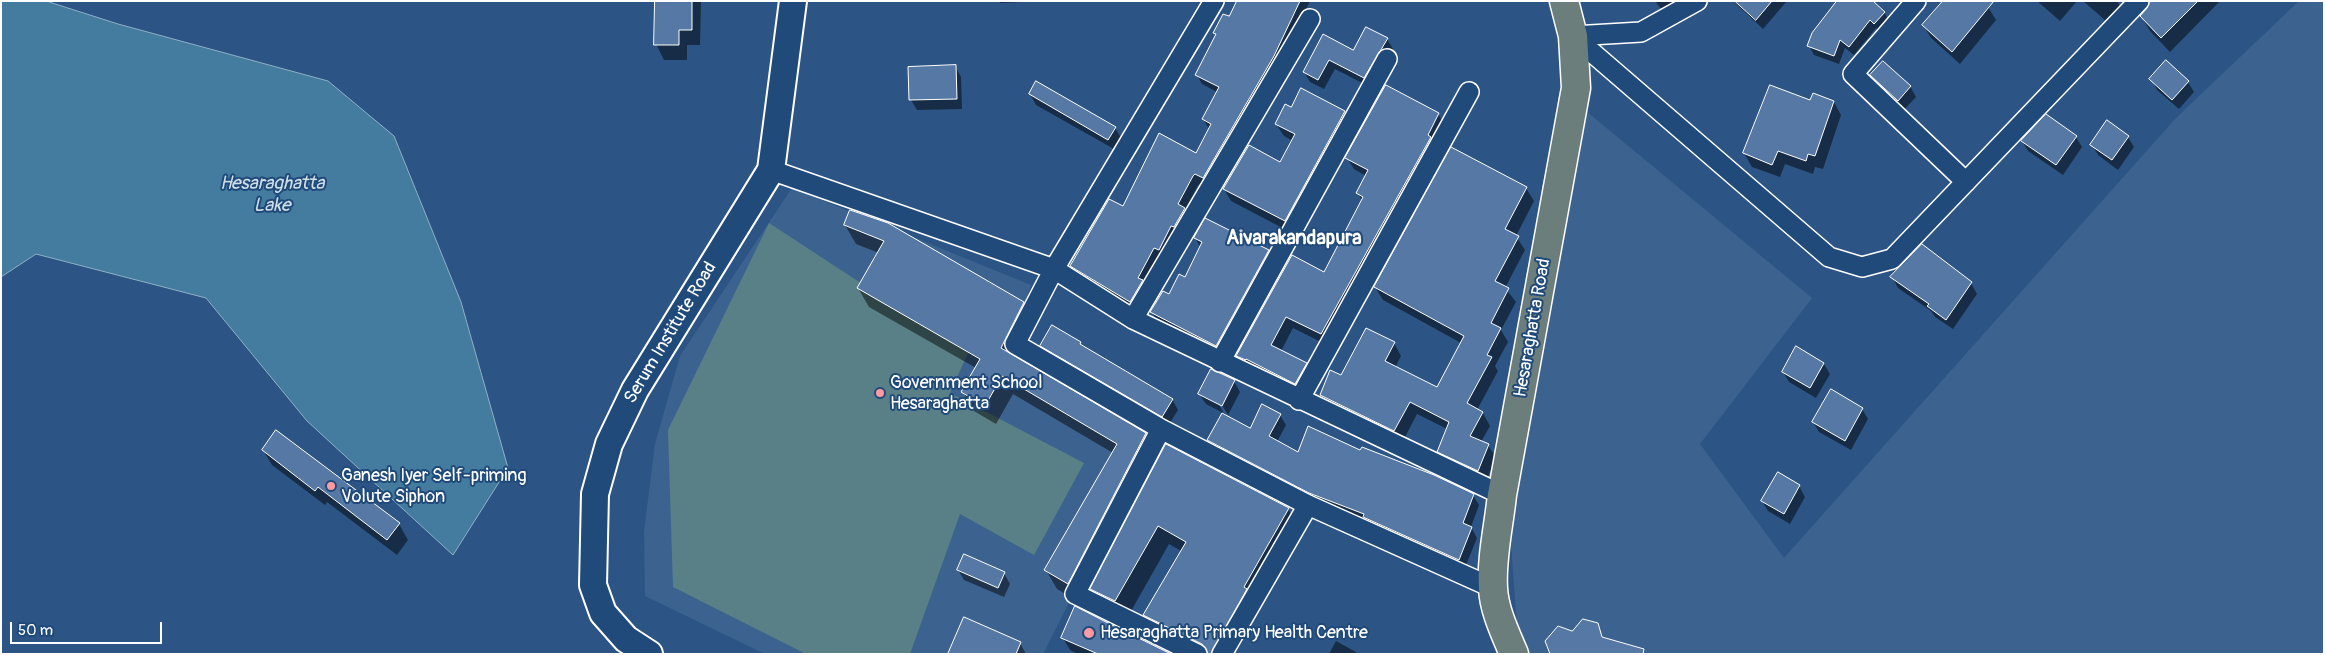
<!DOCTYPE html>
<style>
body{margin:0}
#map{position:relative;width:2325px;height:655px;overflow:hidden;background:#2c5585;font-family:Pangolin,sans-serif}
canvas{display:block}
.frame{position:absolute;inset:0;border:2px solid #fff;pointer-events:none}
.scale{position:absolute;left:10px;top:622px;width:152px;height:22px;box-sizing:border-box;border:2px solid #fff;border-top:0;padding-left:6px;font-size:15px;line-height:18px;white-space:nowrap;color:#fff;-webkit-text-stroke:4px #1f4a7a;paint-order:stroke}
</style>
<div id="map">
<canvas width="2325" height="655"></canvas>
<div class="frame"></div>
<div class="scale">50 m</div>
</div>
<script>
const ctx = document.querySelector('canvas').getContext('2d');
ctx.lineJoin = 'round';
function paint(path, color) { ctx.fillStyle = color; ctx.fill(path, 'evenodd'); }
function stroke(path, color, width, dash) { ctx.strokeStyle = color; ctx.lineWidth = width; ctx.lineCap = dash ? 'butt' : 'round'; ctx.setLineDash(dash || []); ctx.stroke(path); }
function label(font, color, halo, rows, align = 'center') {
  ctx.font = font + ' Pangolin,sans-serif'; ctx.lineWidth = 4; ctx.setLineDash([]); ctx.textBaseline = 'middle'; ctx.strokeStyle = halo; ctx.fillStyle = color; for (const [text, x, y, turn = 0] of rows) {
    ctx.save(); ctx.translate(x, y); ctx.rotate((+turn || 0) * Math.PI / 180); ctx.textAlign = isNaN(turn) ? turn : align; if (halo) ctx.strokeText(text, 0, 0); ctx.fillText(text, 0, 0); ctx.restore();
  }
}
paint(new Path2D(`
 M2299 1H2324V654H1527L1517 628 1510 528 1586 111 1812 298 1700 444 1784 558 2176 118Z
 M792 188 1031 285 1010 347 1156 431 1043 654H765L645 596 644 532 655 444 680 356Z`), '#3c6390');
paint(new Path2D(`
 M769 223 968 353 950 393 1084 463 1034 555 960 514 910 654H806L673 587 668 430Z`), '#588086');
const water = new Path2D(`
 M1 1H46L118 24 328 81 394 136 461 302 508 468 453 555 307 421 206 298 36 254 1 277Z`);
paint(water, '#447ca0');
stroke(water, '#8fb0c6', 1);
paint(new Path2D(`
 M656 1H701L700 45H687V60H664L656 44Z
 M1000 1H1024V2L1000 3Z
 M1239 1H1310L1279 66 1208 187 1201 183 1198 185 1185 210 1190 218 1136 310 1077 275 1071 266 1124 208 1197 154 1209 129 1203 119 1217 92 1202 84 1197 75 1217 36 1215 33 1229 18Z
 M1655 1H1694L1668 18Z
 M1733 1H1787L1763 29Z
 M1941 1H1981L1988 7 1996 20 1960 64 1931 38 1923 25 1943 3Z
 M2037 1H2077L2060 21Z
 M2083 1H2117L2124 14 2113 27Z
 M2150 1H2220L2170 52 2150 31 2141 16 2149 9Z
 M1884 12 1889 21 1880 32 1876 28 1854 55 1845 48 1839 64 1814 55 1809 46Z
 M1323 36 1354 52 1387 39 1393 49 1370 87 1335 69 1324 89 1310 82 1304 72Z
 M955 66 961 77 962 109 917 110 911 100 910 68Z
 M1872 75 1910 86 1916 97 1904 110 1878 86Z
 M2151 79 2188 82 2194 92 2179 109 2157 90Z
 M1302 90 1344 112 1352 125 1292 233 1231 201 1224 189 1281 163 1293 141 1284 136 1276 124 1292 109Z
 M1030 94 1115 128 1121 138 1114 149 1036 105Z
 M1834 102 1841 115 1823 169 1815 167 1813 174 1785 164 1780 177 1752 167 1744 153Z
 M1438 114 1445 126 1327 345 1293 328 1281 351 1306 364 1312 376 1302 395 1244 367 1238 356 1325 274 1362 201 1358 193 1366 176 1354 169 1347 158Z
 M2076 137 2082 147 2063 175 2028 151 2022 141Z
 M2128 137 2134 147 2118 170 2098 155 2092 145Z
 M1526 188 1534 201 1516 236 1525 250 1505 288 1516 302 1501 330 1508 342 1495 366 1498 371 1477 410 1483 413 1490 426 1481 442 1488 445 1496 458 1485 483 1446 464 1438 451 1447 429 1417 414 1402 443 1329 408 1322 395 1342 377 1394 343 1401 356 1395 368 1437 389 1461 343 1383 300 1375 287Z
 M851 211 1023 303 1034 322 1016 358 1145 434 1156 453 1079 602 1057 589 1046 570 1113 453 1013 394 996 424 974 411 963 392 976 368 869 307 858 288 879 253 856 244 845 225Z
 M1195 238 1268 251 1277 266 1225 361 1161 328 1152 312 1185 278 1201 248Z
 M1922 246 1971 283 1977 294 1953 329 1935 317 1931 311 1898 288 1892 277Z
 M1080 343 1083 348 1172 399 1178 410 1168 426 1048 356 1042 346Z
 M1824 364 1830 374 1816 398 1789 382 1783 372Z
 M1234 381 1240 392 1228 415 1219 400 1217 401 1226 417 1250 430 1280 415 1286 425 1277 442 1299 454 1361 452 1473 495 1479 505 1471 527 1477 538 1464 570 1215 450 1209 440 1223 413 1206 404 1199 394Z
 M1862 409 1868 419 1851 450 1819 432 1813 422Z
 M1166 446 1288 509 1299 528 1232 654H1195L1156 634 1145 615 1181 551 1169 544 1126 620 1103 608 1092 589Z
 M263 450 399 524 408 540 397 555 327 502 325 505 272 465Z
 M1778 474 1799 486 1805 497 1790 524 1768 511 1762 501Z
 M958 570 1004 573 1010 584 1004 597 964 580Z
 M1063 638 1168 654H1078L1070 650Z
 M1336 641 1356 652 1357 654H1329Z
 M1020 643 1026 654H950Z`), '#0007');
const building = new Path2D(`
 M655 1H692V30H679V45H654Z
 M1237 1H1300L1274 56 1203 178 1195 174 1193 176 1178 204 1185 208 1174 227 1171 226 1159 250 1154 248 1138 278 1143 280 1130 302 1070 266 1109 199 1123 206 1159 133 1196 153 1211 124 1202 119 1219 87 1195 75 1216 34 1213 33 1223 14 1229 16Z
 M1735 1H1772L1756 20Z
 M1837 1H1873L1885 12 1874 24 1870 20 1849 47 1840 40 1834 56 1807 46 1812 33Z
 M1943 1H1994L1952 52 1922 25Z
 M2150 1H2198L2161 38 2140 16 2147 8Z
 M1366 27 1388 38 1364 78 1329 60 1318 80 1303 72 1323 34 1353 50Z
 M2166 60 2189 81 2172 100 2149 79Z
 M1883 61 1911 86 1898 101 1870 75Z
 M956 65 957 99 909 100 908 67Z
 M1036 81 1116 127 1108 140 1029 94Z
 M1386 85 1439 113 1428 135 1431 137 1321 334 1286 317 1271 345 1307 363 1295 384 1246 359V360L1236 356 1292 255 1324 272 1363 197 1356 193 1368 170 1345 158Z
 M1770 85 1810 100 1813 93 1834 101 1815 156 1808 154 1806 161 1778 151 1772 165 1743 153Z
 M1301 88 1345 111 1285 221 1223 189 1249 145 1280 162 1295 134 1275 124 1285 104 1291 107Z
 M2046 114 2077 136 2056 165 2021 141Z
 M2107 120 2129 136 2112 160 2090 145Z
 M1451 147 1527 187 1505 229 1519 236 1495 281 1509 288 1491 323 1501 328 1487 355 1492 357 1467 403 1483 412 1470 436 1489 444 1478 471 1437 452 1449 422 1410 402 1394 431 1320 395 1330 370 1341 375 1366 328 1395 342 1385 361 1437 387 1464 336 1374 287Z
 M850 210 888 223 1024 302 1001 348 1146 433 1068 584 1044 570 1117 444 1002 376 985 406 961 392 980 359 857 288 884 241 844 225Z
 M1205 218 1269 250 1216 346 1150 312 1163 291 1169 294 1179 274 1185 277 1202 242 1194 238Z
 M1922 244 1972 282 1946 320 1927 306 1929 304 1890 277Z
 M1052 325 1081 342 1080 344 1173 399 1162 417 1040 346Z
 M1796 346 1824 363 1810 388 1782 372Z
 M1211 369 1235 380 1222 406 1198 394Z
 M1831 389 1863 408 1845 441 1812 422Z
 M1262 404 1281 414 1269 436 1298 452 1308 426 1360 450 1362 447 1434 475 1474 494 1463 523 1472 527 1459 560 1363 517 1364 514 1309 493 1207 440 1222 413 1250 428Z
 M276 430 400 523 387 540 318 487 315 491 262 450Z
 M1166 444 1289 508 1244 587 1247 589 1211 654H1208L1202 644 1143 615 1186 542 1158 526 1115 601 1090 589Z
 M1778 472 1800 485 1784 514 1761 501Z
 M964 554 1005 572 998 588 957 570Z
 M1075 606 1104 621 1171 654H1098L1061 638Z
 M964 617 1021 642 1016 654H948Z
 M1583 619 1598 623 1602 637 1644 649 1643 654H1550L1545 641 1558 626 1572 631Z`);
paint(building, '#5578a4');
stroke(building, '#fff', 1);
const minor = new Path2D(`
 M1214 1 1054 269 1015 344 1161 429 1308 505 1493 588
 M1916 1 1853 74 1966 182
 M1573 36 1829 257 1862 267 1892 259 2139 1
 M1573 36 1641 32 1697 1
 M771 170 1054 269 1133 319 1502 495
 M1133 319 1310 19
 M1220 362 1387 59
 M1299 400 1469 92
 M1161 429 1075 594 1197 654
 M1222 654 1308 505`);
const secondary = new Path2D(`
 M649 654 626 639 603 613 593 585 595 494 609 444 635 390 771 170 793 1`);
const primary = new Path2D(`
 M1514 654C1505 633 1494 610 1493 588 1491 558 1499 525 1502 495L1576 88 1573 36 1564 1`);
stroke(minor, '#fff', 22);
stroke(secondary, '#fff', 30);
stroke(primary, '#fff', 31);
stroke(minor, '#1f4a7a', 19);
stroke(secondary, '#1f4a7a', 26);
stroke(primary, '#6c7e7c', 28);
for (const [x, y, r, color] of [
 [880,393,5,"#ff9aa2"],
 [331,486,5,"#ff9aa2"],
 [1089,633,6,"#ff9aa2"]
]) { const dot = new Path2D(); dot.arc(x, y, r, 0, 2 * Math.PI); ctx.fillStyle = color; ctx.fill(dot); stroke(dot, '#1f4a7a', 2); }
label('18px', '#fff', '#1f4a7a', [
 ["Hesaraghatta Road",1533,328,-80],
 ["Serum Institute Road",671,333,-59]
]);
label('18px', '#fff', '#1f4a7a', [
 ["Government School",890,383],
 ["Hesaraghatta",890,404],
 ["Ganesh Iyer Self-priming",341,476],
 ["Volute Siphon",341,497],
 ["Hesaraghatta Primary Health Centre",1100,633]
], 'left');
label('italic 19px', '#d0dee7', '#1f4a7a', [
 ["Hesaraghatta",272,184],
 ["Lake",272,206]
]);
label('bold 20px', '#fff', '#1f4a7a', [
 ["Aivarakandapura",1294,239]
]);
</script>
